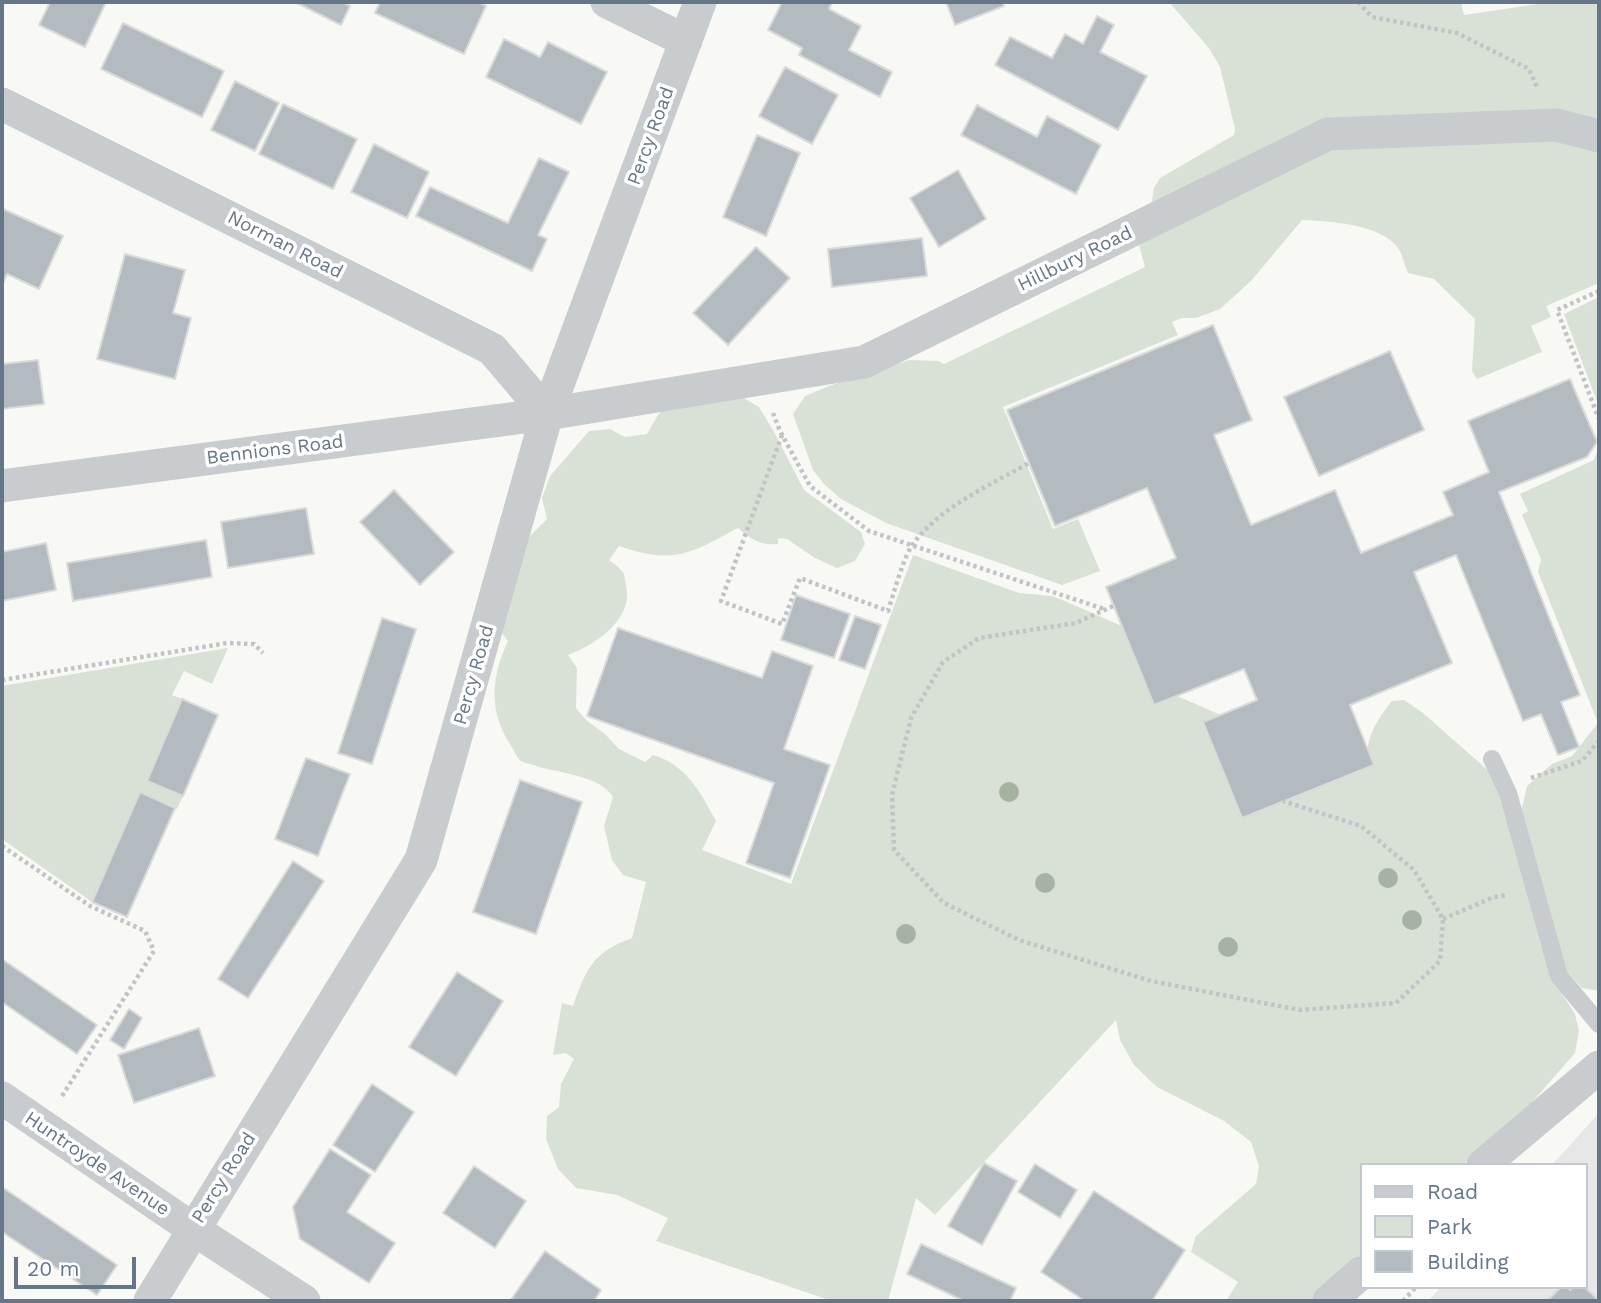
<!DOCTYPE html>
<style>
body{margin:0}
#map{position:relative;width:1601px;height:1303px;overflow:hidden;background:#f8f8f5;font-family:"Work Sans",sans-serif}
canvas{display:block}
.frame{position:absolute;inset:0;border:4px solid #657689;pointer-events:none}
.legend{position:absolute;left:1360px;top:1163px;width:228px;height:126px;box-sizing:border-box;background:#fff;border:2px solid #c1c8d0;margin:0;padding:9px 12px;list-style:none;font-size:21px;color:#657689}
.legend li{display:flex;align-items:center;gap:14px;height:35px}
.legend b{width:35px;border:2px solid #c1c8d0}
.scale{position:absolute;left:14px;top:1257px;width:122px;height:32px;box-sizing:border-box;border:4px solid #657689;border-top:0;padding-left:9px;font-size:21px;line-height:24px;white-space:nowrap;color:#657689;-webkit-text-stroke:5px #fff;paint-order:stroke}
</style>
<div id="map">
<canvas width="1601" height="1303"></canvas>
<div class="frame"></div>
<ul class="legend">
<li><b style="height:9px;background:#c8cccf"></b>Road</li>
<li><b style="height:19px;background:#d9e1d6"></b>Park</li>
<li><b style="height:19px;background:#b3bac0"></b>Building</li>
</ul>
<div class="scale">20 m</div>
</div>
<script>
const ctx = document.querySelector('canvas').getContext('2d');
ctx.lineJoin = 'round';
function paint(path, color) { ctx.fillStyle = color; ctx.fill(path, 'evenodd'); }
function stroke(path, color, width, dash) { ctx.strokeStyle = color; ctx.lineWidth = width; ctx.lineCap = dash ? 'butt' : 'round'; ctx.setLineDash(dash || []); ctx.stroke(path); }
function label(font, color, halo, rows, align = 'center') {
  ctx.font = font + ' "Work Sans",sans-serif'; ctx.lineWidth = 7; ctx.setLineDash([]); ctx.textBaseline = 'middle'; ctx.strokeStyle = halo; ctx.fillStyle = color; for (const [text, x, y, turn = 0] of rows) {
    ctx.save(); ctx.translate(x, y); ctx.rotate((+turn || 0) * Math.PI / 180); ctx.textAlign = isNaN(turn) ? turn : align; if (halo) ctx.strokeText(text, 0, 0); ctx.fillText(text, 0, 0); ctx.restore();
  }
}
paint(new Path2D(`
 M1599 1113V1301H1428L1441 1287H1585V1165H1552Z`), '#e6e7e6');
paint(new Path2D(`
 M1169 2H1461L1464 15 1552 2H1599V283L1546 306 1551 317 1531 326 1542 352 1477 379 1472 371 1475 319 1434 279 1408 273C1405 266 1403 258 1400 251 1385 224 1329 221 1302 220L1251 281 1220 309 1196 318H1182L1172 322 1178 335 1003 407 1053 529 1078 519 1100 571 1062 585 886 523 841 499 824 484 813 470 793 414 805 396 829 386 909 360 939 361 944 364 1145 267 1138 241 1151 206 1154 188 1160 178 1234 135 1235 129 1220 67 1209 48Z
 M1599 297V407L1564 314Z
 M735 393 759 407 774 432 804 490 861 532 865 544 855 561 837 568 815 558 787 539 778 538V544C760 546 751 539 738 528 689 554 674 565 619 546L609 560C613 563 619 567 622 571 625 574 625 582 626 586 634 619 595 645 568 655L577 668 576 708 586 720 605 734 619 749 645 762 653 755C687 765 700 792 716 821L702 850 791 884 913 555 1019 593 1053 596 1122 626 1154 705 1177 696 1221 715 1203 722 1242 818 1374 765C1372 760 1368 753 1368 748 1369 732 1382 713 1392 701L1404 700 1423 713 1491 773 1504 797 1552 978 1575 1014 1579 1031 1575 1053 1528 1107 1463 1165H1361V1259L1315 1301H1226L1238 1282 1191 1252 1196 1236 1256 1184 1259 1166 1251 1142 1224 1121 1157 1087 1134 1065 1120 1040 1116 1020 935 1215 916 1198 888 1301H832L656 1241 668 1218 617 1195 576 1188 558 1169 546 1139 547 1116 559 1107 561 1084 574 1059 566 1053 553 1055 562 1003 573 1006C586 969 593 952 632 938L646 882 623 875 612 860 604 826 613 797C601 776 559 773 536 766 532 764 524 763 521 761 517 758 514 751 512 747 488 712 491 678 508 641L496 625 522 544 547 519 542 498 550 476 589 431 610 429 625 437 647 434 658 415 672 401Z
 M1599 447V991L1582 988 1562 966 1521 813 1527 786 1552 764 1572 756 1598 723 1538 572 1541 559 1522 515 1528 511 1520 494 1594 460Z
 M228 648 212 684 184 671 172 695 182 699 147 781 183 796 177 809 140 792 92 902 2 839V686Z`), '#d9e1d6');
const building = new Path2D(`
 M50 2H106L85 47 39 25Z
 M295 2H342L350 6 341 25Z
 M380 2H478L486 6 464 54 375 13Z
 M782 2H832L829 9 861 26 849 50 892 72 880 97 799 55 802 48 768 30Z
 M946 2H1002L1004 6 955 25Z
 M1097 16 1114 25 1100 52 1147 76 1118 130 995 65 1010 37 1052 58 1065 34 1083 44Z
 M123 23 224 71 202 117 101 69Z
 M504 39 540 57 548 42 607 72 581 124 486 77Z
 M785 67 838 95 812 144 759 116Z
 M235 81 279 103 255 151 211 130Z
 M283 104 357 139 333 189 259 154Z
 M977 105 1037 137 1047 116 1101 145 1076 194 961 135Z
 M757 135 800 153 766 236 723 217Z
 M374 144 429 172 407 218 351 192Z
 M539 158 569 172 538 235 547 239 532 271 416 216 430 187 508 223Z
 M958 170 986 219 939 247 910 198Z
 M3 209 63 236 39 289 7 274 2 286Z
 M922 238 927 276 832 287 828 249Z
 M756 247 790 278 728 345 693 313Z
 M125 254 185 270 173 313 191 318 175 379 97 359Z
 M1213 325 1252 420 1214 435 1251 525 1335 490 1361 553 1453 515 1443 492 1489 472 1468 421 1570 379 1597 442 1587 457 1499 492 1580 695 1561 702 1579 747 1558 755 1541 714 1523 721 1456 555 1414 572 1452 663 1350 705 1374 765 1242 818 1203 722 1257 700 1244 669 1154 705 1106 587 1176 558 1147 488 1055 526 1007 410Z
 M1390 351 1424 430 1319 476 1284 397Z
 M38 360 44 404 2 409V364Z
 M394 490 454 552 420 585 360 522Z
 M306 508 314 554 228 568 221 522Z
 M206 540 212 577 73 601 67 563Z
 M46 543 56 590 2 601V552Z
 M796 595 850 614 834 658 781 640Z
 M855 616 881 625 865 669 839 660Z
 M382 618 416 629 372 764 338 753Z
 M618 628 762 678 772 651 813 666 784 749 830 765 790 878 746 863 774 783 587 716Z
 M182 699 218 715 183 796 147 781Z
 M306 758 350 774 318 856 275 839Z
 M520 780 582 802 536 934 473 912Z
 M140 792 175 808 127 917 92 902Z
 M293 861 324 881 248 998 218 979Z
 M2 959 97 1025 77 1054 2 1002Z
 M457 972 503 1001 456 1076 409 1047Z
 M129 1009 142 1018 124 1049 110 1040Z
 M199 1028 215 1076 134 1103 118 1055Z
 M372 1084 414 1112 375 1172 333 1145Z
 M330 1149 371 1175 347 1212 395 1243 369 1283 300 1239 293 1207Z
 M984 1163 1017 1181 982 1245 948 1226Z
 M1035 1164 1077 1190 1060 1218 1018 1192Z
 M474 1166 526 1201 495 1248 443 1213Z
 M2 1187 117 1265 97 1295 2 1232Z
 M1094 1191 1185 1250 1152 1301H1085L1041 1272Z
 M921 1244 1016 1288 1010 1301H964L907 1274Z
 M545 1251 601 1290 594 1301H510Z
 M1561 1287H1568L1570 1290 1573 1287H1585L1599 1301H1547Z`);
paint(building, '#b3bac0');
stroke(building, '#dadad8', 2);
stroke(new Path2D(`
 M1358 2 1372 17 1457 33 1529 69 1538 89
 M1599 291 1557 310 1599 419
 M773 413 780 431 810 486 869 531 1104 609
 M782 435 721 601 782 624 800 578 888 611C894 593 903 558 913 544 940 507 990 485 1029 463
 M1113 606 1076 623 979 638 943 662 911 718 892 795 894 850 944 903 1019 940 1151 981 1300 1010 1396 1003 1440 961 1443 919 1414 870 1361 826 1283 801
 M2 680 227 643 254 644 263 653
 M1531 778 1582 761 1599 741
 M2 846 90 906 145 931 154 951 62 1096
 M1443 919 1494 897 1508 895
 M1403 1301 1416 1287`), '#c1c3c6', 4.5, [3.5, 3.5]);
stroke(new Path2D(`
 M1492 759 1508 793 1559 976 1599 1024`), '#c8cccf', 18);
stroke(new Path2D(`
 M607 2 686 41
 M2 104 492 349 547 414
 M2 486 547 414 864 362 1328 134 1556 125 1599 136
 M2 1098 193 1229 304 1301
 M1483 1165 1599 1067
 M150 1301 421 860 547 414 700 2
 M1329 1301 1361 1273`), '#c8cccf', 33);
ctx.fillStyle = '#a6b3a3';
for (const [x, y] of [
 [1009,792],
 [1388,878],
 [1045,883],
 [1412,920],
 [906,934],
 [1228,947]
]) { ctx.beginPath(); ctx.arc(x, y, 10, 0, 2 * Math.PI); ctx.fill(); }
label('19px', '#657689', '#fff', [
 ["Percy Road",651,136,-70],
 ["Norman Road",285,245,27],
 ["Hillbury Road",1075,259,-26],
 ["Bennions Road",275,450,-7],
 ["Percy Road",474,675,-74],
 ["Huntroyde Avenue",97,1164,34],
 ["Percy Road",224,1178,-58]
]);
</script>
